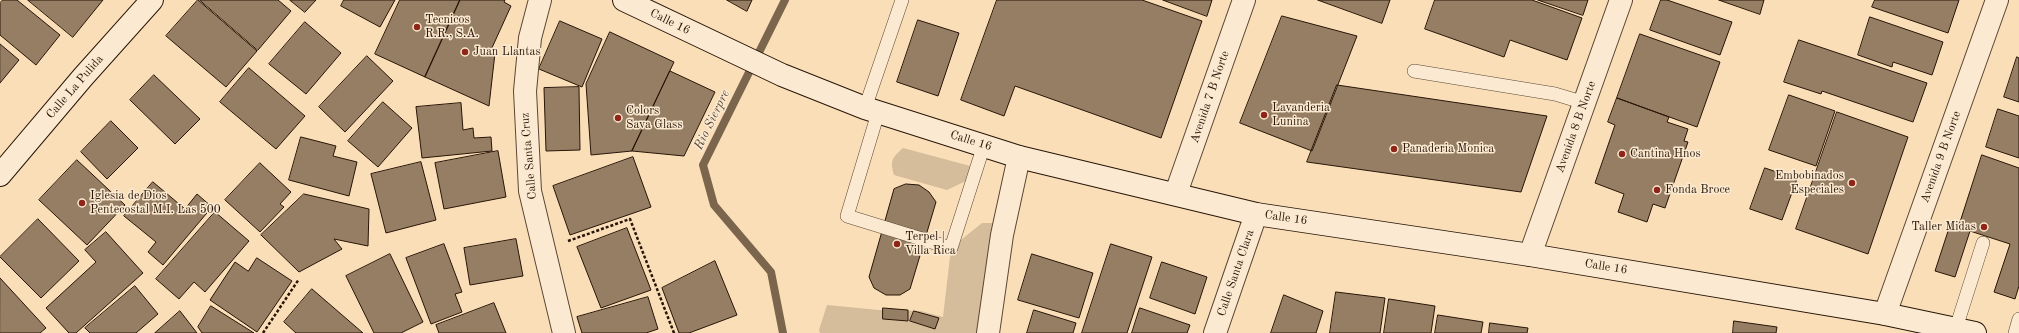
<!DOCTYPE html>
<style>
body{margin:0}
canvas{display:block;background:#f9deb8}
</style>
<canvas width="2019" height="333"></canvas>
<script>
const ctx = document.querySelector('canvas').getContext('2d');
ctx.lineJoin = 'round';
function paint(path, color) { ctx.fillStyle = color; ctx.fill(path, 'evenodd'); }
function stroke(path, color, width, dash) { ctx.strokeStyle = color; ctx.lineWidth = width; ctx.lineCap = dash ? 'butt' : 'round'; ctx.setLineDash(dash || []); ctx.stroke(path); }
function label(font, color, halo, rows, align = 'center') {
  ctx.font = font + ' "Old Standard TT",serif'; ctx.lineWidth = 3; ctx.setLineDash([]); ctx.textBaseline = 'middle'; ctx.strokeStyle = halo; ctx.fillStyle = color; for (const [text, x, y, turn = 0] of rows) {
    ctx.save(); ctx.translate(x, y); ctx.rotate((+turn || 0) * Math.PI / 180); ctx.textAlign = isNaN(turn) ? turn : align; if (halo) ctx.strokeText(text, 0, 0); ctx.fillText(text, 0, 0); ctx.restore();
  }
}
paint(new Path2D(`
 M903 148 974 167 970 179 947 190 894 175C890 160 892 158 903 148Z
 M982 223H994L980 333H820L819 330 827 305 879 310 921 311 943 317 950 257 956 244Z`), '#d5bc9a');
stroke(new Path2D(`
 M783 333 771 272 714 205 703 165 785 0`), '#7b654d', 8);
const building = new Path2D(`
 M3 0H17L60 35 36 65 0 35V3Z
 M28 0H103L73 37Z
 M198 0 257 51 226 87 166 36Z
 M200 0H278L291 11 258 50Z
 M290 0H316L305 12Z
 M344 0H395L380 27 341 6Z
 M400 0H460L425 77 375 54Z
 M460 0H505L504 2 511 6 491 50 495 53 489 106 425 77Z
 M727 0H752L747 11Z
 M997 0H1142L1202 21 1161 138 1015 86 1004 116 961 100Z
 M1163 0H1212L1207 16Z
 M1318 0H1390L1382 23Z
 M1435 0H1532L1582 18 1567 60 1510 40 1504 57 1425 29Z
 M1538 0H1588L1583 15Z
 M1661 0H1667L1732 22 1720 55 1650 30Z
 M1719 0H1764L1760 14Z
 M1875 0H1959L1948 33 1872 7Z
 M1282 16 1357 36 1312 151 1240 123Z
 M1870 17 1943 42 1932 75 1893 62 1892 67 1858 55Z
 M918 20 959 33 938 96 897 82Z
 M560 21 602 39 582 87 539 69Z
 M305 22 341 53 306 94 269 64Z
 M610 32 674 62 632 151 591 155 586 84Z
 M1640 34 1720 62 1697 127 1617 98Z
 M1799 40 1927 83 1913 122 1822 91 1821 94 1784 82Z
 M0 44 19 60 0 83Z
 M367 56 393 81 345 132 319 107Z
 M2017 57 2019 58V102L2004 97Z
 M249 68 305 116 276 149 220 102Z
 M670 71 715 92 684 156 632 151Z
 M154 75 200 119 175 144 130 100Z
 M1337 85 1547 116 1521 192 1307 162Z
 M579 87 580 150 546 151 544 88Z
 M1789 95 1835 111 1816 166 1769 150Z
 M1617 98 1669 117 1667 122 1688 129 1684 141 1688 142 1665 208 1653 204 1647 222 1618 212 1624 194 1595 183 1615 125 1608 122Z
 M383 102 412 128 378 167 348 141Z
 M461 103 463 130 473 128 474 138 491 137 492 151 422 158 416 107Z
 M1998 109 2019 116V158L1986 147Z
 M1837 112 1908 137 1868 254 1796 229Z
 M111 121 138 148 107 179 81 152Z
 M301 137 336 146 333 156 357 162 349 196 289 180Z
 M498 151 506 197 444 209 435 163Z
 M1982 155 2019 168V286L2015 299 1994 292 2010 244 1970 231 1955 277 1935 271 1951 222 1959 224Z
 M633 157 651 207 570 235 553 186Z
 M77 160 125 205 87 245 39 200Z
 M421 162 436 220 386 233 371 174Z
 M260 163 291 192 280 204 284 207 260 232 225 200Z
 M1765 168 1797 179 1782 220 1750 209Z
 M153 182 185 209 197 194 212 207 163 265 148 252 156 242 124 216Z
 M906 184 919 185 929 192 936 202 910 289 900 295H886L874 288 869 277 894 189Z
 M304 194 369 209 368 246 334 239 342 249 299 272 261 235Z
 M215 212 249 241 205 292 194 282 179 299 156 279Z
 M38 219 79 261 41 298 0 257Z
 M627 228 651 290 601 308 577 247Z
 M106 232 143 273 76 333H69L46 308 96 262 85 250Z
 M516 239 523 276 470 285 464 248Z
 M444 244 462 292 455 294 462 312 431 324 406 258Z
 M1111 244 1152 257 1127 333H1082Z
 M390 254 423 322 401 333H374L346 276Z
 M1032 254 1093 273 1079 318 1018 300Z
 M257 258 292 281 257 332 210 300 235 262 248 271Z
 M715 261 737 315 689 333H679L662 288Z
 M1162 262 1207 277 1195 314 1150 298Z
 M0 278 46 328 40 333H0Z
 M135 286 158 314 136 333H90L85 328Z
 M312 289 363 333H296L284 322Z
 M1336 292 1385 298 1380 333H1330Z
 M1284 295 1323 311 1316 333H1271Z
 M648 297 658 329 646 333H582L577 317Z
 M1389 299 1435 306 1431 333H1384Z
 M494 303 506 333H439L436 325Z
 M211 306 254 333H202L198 327Z
 M883 308 908 310V321L883 319Z
 M1140 308 1190 325 1187 333H1132Z
 M1034 310 1076 323 1073 333H1027Z
 M180 311 197 333H155Z
 M914 311 939 318 935 329 910 321Z
 M1438 315 1483 322 1481 333H1435Z
 M1734 321 1777 327 1776 333H1733Z
 M1490 323 1528 328 1527 333H1489Z`);
paint(building, '#957e63');
stroke(building, '#281507', 1);
const service = new Path2D(`
 M1414 71 1555 94 1585 103
 M865 108 902 0
 M878 113 847 216 951 248 984 145
 M1956 328 1983 243
 M2015 333 2019 319`);
const minor = new Path2D(`
 M540 0 530 38 525 91 530 191 564 333
 M1176 193 1244 0
 M1530 255 1621 0
 M1885 314 1997 0
 M988 333 1002 235 1019 157
 M1215 333 1256 214`);
const secondary = new Path2D(`
 M624 0 782 75 865 108 1019 157 1256 214 1530 255 1885 314 1975 333
 M0 175 83 77 152 0`);
stroke(service, '#5c4733', 14);
stroke(minor, '#5c4733', 24);
stroke(secondary, '#281507', 24);
stroke(new Path2D(`
 M568 241 630 219 674 333H672
 M263 333 299 279`), '#281507', 2.5, [3, 2]);
stroke(service, '#fbead1', 13);
stroke(minor, '#fbead1', 22);
stroke(secondary, '#fbead1', 22);
for (const [x, y, r, color] of [
 [417,27,4,"#8f2418"],
 [465,52,4,"#8f2418"],
 [1264,115,4,"#8f2418"],
 [618,118,4,"#8f2418"],
 [1394,149,4,"#8f2418"],
 [1622,154,4,"#8f2418"],
 [1852,183,4,"#8f2418"],
 [1657,190,4,"#8f2418"],
 [82,203,4,"#8f2418"],
 [1984,227,4,"#8f2418"],
 [897,244,4,"#8f2418"]
]) { const dot = new Path2D(); dot.arc(x, y, r, 0, 2 * Math.PI); ctx.fillStyle = color; ctx.fill(dot); stroke(dot, '#fbead1', 1.5); }
label('12px', '#281507', '#fbead1', [
 ["Tecnicos",425,20],
 ["R.R., S.A.",425,34],
 ["Juan Llantas",473,52],
 ["Lavanderia",1272,108],
 ["Lunina",1272,122],
 ["Colors",626,111],
 ["Sava Glass",626,125],
 ["Panaderia Monica",1402,149],
 ["Cantina Hnos",1630,154],
 ["Embobinados",1844,176,"right"],
 ["Especiales",1844,190,"right"],
 ["Fonda Broce",1665,190],
 ["Iglesia de Dios",90,196],
 ["Pentecostal M.I. Las 500",90,210],
 ["Taller Midas",1976,227,"right"],
 ["Terpel |",905,237],
 ["Villa Rica",905,251]
], 'left');
label('12px', '#281507', '#fbead1', [
 ["Calle 16",670,22,26],
 ["Calle La Pulida",75,87,-49],
 ["Avenida 7 B Norte",1210,97,-71],
 ["Avenida 8 B Norte",1576,127,-70],
 ["Calle 16",971,141,17],
 ["Calle Santa Cruz",529,156,-95],
 ["Avenida 9 B Norte",1941,157,-70],
 ["Calle 16",1286,218,8],
 ["Calle 16",1606,267,9],
 ["Calle Santa Clara",1236,273,-71]
]);
label('italic 13px', '#5f4a36', '#fbead1', [
 ["Rio Sierpre",712,120,-64]
]);
</script>
